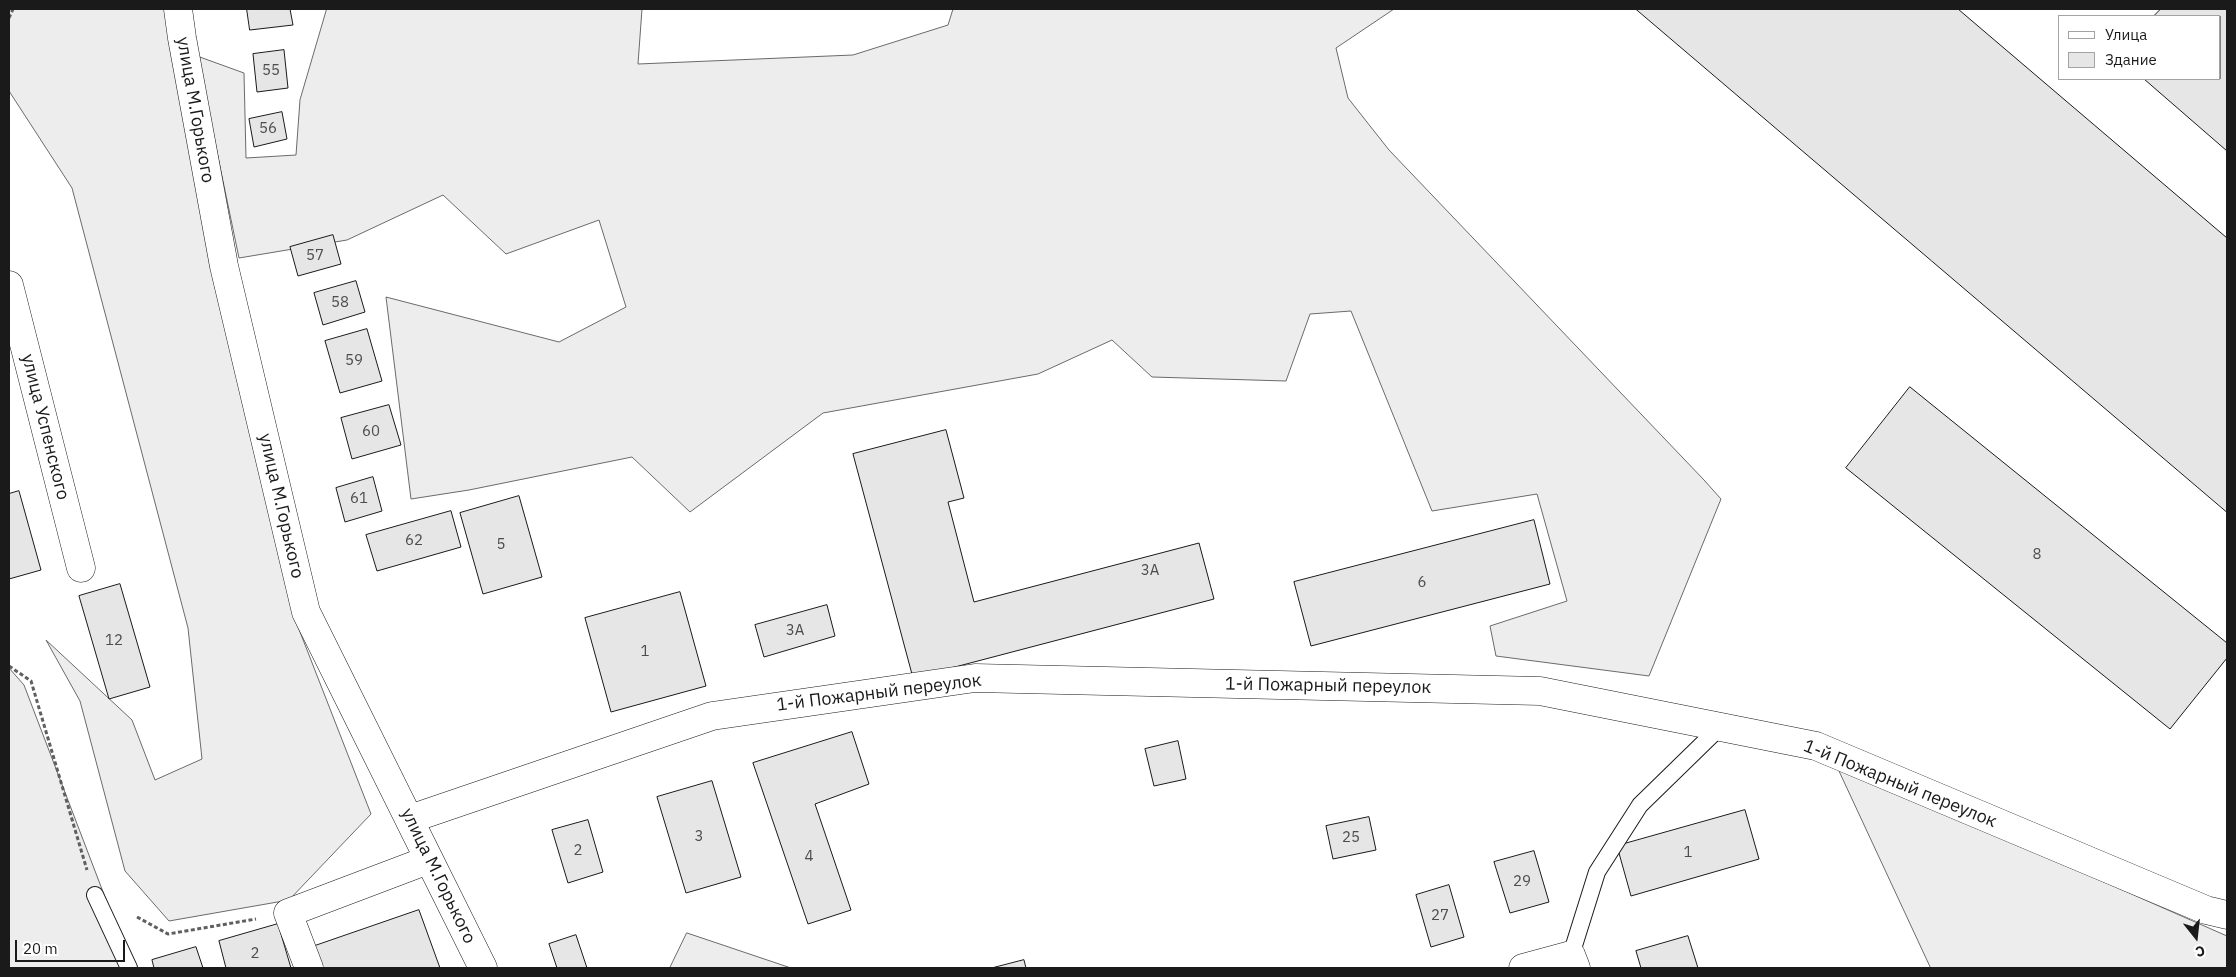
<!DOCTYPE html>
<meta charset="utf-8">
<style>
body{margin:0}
#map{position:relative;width:2236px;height:977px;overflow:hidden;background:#fff;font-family:"IBM Plex Sans",sans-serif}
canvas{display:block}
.frame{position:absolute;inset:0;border:10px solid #1a1a1a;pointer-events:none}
.legend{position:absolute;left:2058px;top:15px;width:162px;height:65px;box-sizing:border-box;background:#fff;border:1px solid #a3a3a3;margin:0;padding:6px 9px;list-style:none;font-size:15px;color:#1a1a1a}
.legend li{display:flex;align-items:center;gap:10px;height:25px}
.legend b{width:25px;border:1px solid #a3a3a3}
.north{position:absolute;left:2171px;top:912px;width:50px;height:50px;-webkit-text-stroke:4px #fff;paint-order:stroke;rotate:164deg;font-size:14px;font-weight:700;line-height:20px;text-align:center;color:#1a1a1a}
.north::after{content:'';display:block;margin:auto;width:18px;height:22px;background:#1a1a1a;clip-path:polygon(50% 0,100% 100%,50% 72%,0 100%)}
.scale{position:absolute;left:15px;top:940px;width:110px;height:22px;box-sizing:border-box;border:2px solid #1a1a1a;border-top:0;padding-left:6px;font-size:15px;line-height:18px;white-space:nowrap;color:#1a1a1a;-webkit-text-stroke:4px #fff;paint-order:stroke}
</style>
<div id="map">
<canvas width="2236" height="977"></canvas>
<div class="frame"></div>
<ul class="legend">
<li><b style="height:6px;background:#fff"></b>Улица</li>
<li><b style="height:14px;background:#e6e6e6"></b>Здание</li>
</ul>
<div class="north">С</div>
<div class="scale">20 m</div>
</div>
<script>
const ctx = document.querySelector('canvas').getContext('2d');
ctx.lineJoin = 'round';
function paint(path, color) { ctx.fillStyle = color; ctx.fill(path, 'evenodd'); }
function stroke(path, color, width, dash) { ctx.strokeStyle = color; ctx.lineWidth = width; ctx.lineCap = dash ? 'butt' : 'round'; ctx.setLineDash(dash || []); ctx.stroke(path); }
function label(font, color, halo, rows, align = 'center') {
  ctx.font = font + ' "IBM Plex Sans",sans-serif'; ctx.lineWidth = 4; ctx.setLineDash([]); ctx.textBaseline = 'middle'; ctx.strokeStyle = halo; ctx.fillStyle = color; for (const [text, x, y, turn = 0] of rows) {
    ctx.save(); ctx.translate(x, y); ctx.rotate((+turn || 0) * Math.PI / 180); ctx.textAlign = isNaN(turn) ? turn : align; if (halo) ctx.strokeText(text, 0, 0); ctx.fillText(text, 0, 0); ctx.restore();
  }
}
const built = new Path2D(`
 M9 9H165L293 614 371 814 289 900 169 921 125 871 80 701 46 640 132 720 155 780 202 759 188 628 72 188 9 91Z
 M327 9H642L638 64 853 55 948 25 953 9H1394L1336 48 1348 98 1389 150 1704 480 1721 499 1649 676 1496 656 1490 626 1567 601 1537 494 1432 511 1351 311 1310 314 1286 381 1152 377 1112 340 1038 374 823 413 690 512 632 457 469 490 411 499 386 297 559 342 626 307 599 220 506 254 443 195 347 240 239 258 197 56 244 73 246 158 296 155 300 100Z
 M9 668 24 685 121 939 136 968H9Z
 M1836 764 2227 936V968H1931Z
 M687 933 791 968H670Z`);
paint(built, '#ededed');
stroke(built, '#6a6a6a', 1);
const building = new Path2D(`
 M247 9H290L293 25 250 30Z
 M1636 9H1958L2227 238V512Z
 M2161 9H2227V151L2144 79H2220V16H2154Z
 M284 50 288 88 257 92 253 54Z
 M282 112 287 139 254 147 249 119Z
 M333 235 341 264 298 276 290 247Z
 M356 281 365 312 323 325 314 293Z
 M367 329 382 381 340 393 325 341Z
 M1910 387 2227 643V658L2170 729 1846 468Z
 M389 405 401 445 352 459 341 418Z
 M946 430 964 498 948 502 974 602 1199 543 1214 599 913 678 853 454Z
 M373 477 382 511 345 522 336 488Z
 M19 491 41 570 9 579V494Z
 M519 496 542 577 483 594 460 513Z
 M451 511 461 547 377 571 366 535Z
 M1534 520 1550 584 1311 646 1294 582Z
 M120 584 150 687 109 699 79 596Z
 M680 592 706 686 611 712 585 618Z
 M827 605 835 636 764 657 755 625Z
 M852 732 869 784 815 804 851 910 808 924 753 763Z
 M1178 741 1186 779 1154 786 1145 749Z
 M712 781 741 877 686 893 657 797Z
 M1745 810 1759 859 1631 896 1617 846Z
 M1369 817 1376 850 1333 859 1326 826Z
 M588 820 603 872 568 883 552 830Z
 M1534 851 1549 902 1510 913 1494 862Z
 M1449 885 1464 937 1431 947 1416 895Z
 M419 910 440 968H316L309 948Z
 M278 924 291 968H226L219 941Z
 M576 935 587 968H557L549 944Z
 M1688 936 1698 968H1641L1636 951Z
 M196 947 203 968H154L152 960Z
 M1024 960 1026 968H992Z`);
paint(building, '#e6e6e6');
stroke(building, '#1a1a1a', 1);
const lane = new Path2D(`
 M95 895 129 968
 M1571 955 1597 872 1640 805 1720 727`);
const street = new Path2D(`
 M9 285 81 568
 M410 819 712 716 975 678 1540 691 1816 746 2206 910 2227 915
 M309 968 288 913 428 860
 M1523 968 1571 955 1576 968`);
const secondary = new Path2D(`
 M178 9 182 38 224 266 306 612 483 968`);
stroke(lane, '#1a1a1a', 18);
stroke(street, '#1a1a1a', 29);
stroke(secondary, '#1a1a1a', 29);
stroke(new Path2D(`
 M9 18 13 9
 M9 666 31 681 87 870
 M137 917 168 934 256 919`), '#5f5f5f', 3, [4, 2.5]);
stroke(lane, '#fff', 16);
stroke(street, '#fff', 28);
stroke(secondary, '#fff', 28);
label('15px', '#4d4d4d', null, [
 ["55",271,71],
 ["56",268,129],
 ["57",315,256],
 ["58",340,303],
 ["59",354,361],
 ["60",371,432],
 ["61",359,499],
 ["62",414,541],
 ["5",501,545],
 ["8",2037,555],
 ["3А",1150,571],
 ["6",1422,583],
 ["3А",795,631],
 ["12",114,641],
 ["1",645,652],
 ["3",699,837],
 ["25",1351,838],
 ["2",578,851],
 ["1",1688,853],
 ["4",809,857],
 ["29",1522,882],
 ["27",1440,916],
 ["2",255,954]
]);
label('18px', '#1a1a1a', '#fff', [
 ["улица М.Горького",195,110,80],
 ["улица Успенского",45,427,76],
 ["улица М.Горького",281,506,77],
 ["1-й Пожарный переулок",1328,686,1],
 ["1-й Пожарный переулок",879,693,-7],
 ["1-й Пожарный переулок",1900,784,22],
 ["улица М.Горького",438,876,64]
]);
</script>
